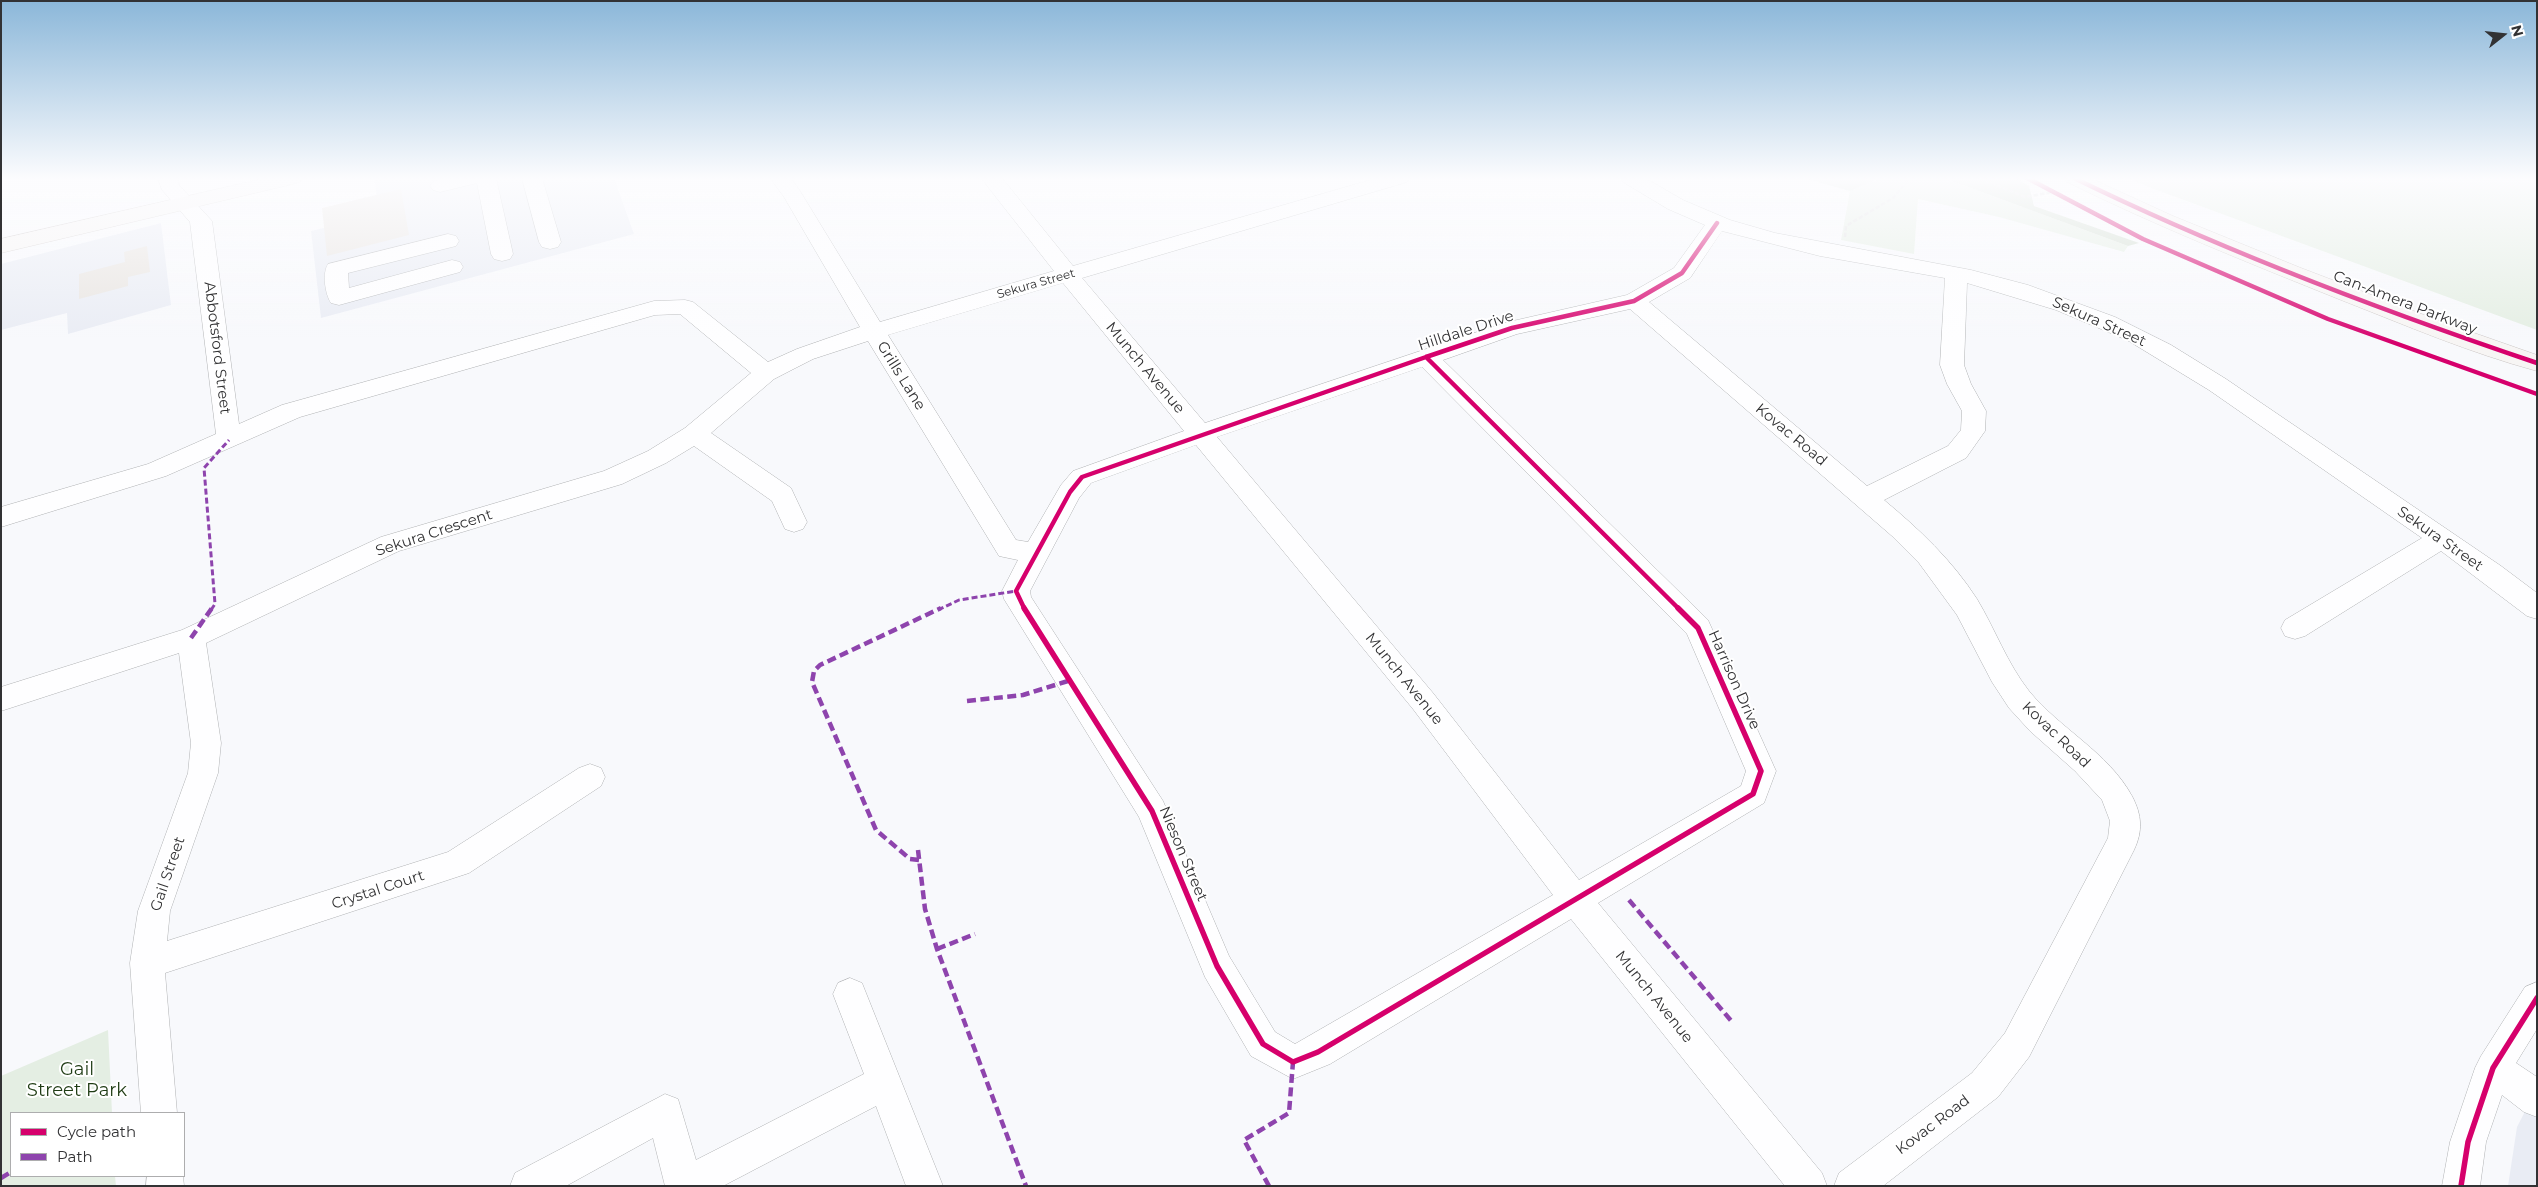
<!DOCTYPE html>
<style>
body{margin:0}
#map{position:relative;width:2538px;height:1187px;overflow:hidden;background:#f8f9fc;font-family:Montserrat,sans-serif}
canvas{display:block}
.frame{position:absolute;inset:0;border:2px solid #323234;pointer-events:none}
.legend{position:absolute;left:10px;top:1112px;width:175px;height:65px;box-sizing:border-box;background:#fff;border:1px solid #adadae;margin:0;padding:6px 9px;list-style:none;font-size:15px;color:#323234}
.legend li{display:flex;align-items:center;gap:10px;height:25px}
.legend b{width:25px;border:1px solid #adadae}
.north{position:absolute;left:2478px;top:10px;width:50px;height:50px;-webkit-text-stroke:4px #fff;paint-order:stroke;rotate:74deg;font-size:14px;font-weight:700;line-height:20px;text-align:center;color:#323234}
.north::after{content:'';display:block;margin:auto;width:18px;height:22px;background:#323234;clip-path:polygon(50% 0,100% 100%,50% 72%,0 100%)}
</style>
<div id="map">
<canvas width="2538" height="1187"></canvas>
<div class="frame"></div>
<ul class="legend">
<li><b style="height:6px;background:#d6006c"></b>Cycle path</li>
<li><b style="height:6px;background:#8e44ad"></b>Path</li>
</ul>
<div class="north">N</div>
</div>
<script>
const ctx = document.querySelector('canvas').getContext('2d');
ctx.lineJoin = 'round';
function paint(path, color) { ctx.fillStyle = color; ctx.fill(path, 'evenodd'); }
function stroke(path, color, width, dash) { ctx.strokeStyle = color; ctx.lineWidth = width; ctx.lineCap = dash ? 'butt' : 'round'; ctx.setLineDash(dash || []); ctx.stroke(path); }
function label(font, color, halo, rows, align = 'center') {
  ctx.font = font + ' Montserrat,sans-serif'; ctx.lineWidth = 4; ctx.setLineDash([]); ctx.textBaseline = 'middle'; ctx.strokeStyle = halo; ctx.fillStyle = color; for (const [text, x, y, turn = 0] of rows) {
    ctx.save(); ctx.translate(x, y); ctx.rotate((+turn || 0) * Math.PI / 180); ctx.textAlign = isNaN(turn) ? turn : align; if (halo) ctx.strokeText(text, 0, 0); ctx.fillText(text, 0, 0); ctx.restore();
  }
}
paint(new Path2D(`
 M374 178H614L634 234 321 318 311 231 380 214Z
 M161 223 171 305 68 334 67 313 1 330V264Z
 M2537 1088V1186H2508L2517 1127Z`), '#e9ecf4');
paint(new Path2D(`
 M1881 178H1944L2128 246 2124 252 1999 217 1918 199 1914 254 1841 240 1850 191Z
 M2129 178H2537V330L2146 186Z
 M108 1030 112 1113H11V1176H115L116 1186H1V1076Z`), '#e4eee3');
paint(new Path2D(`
 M1804 178H1881L1850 191Z
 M1944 178H2015L2029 186 2034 206 2139 243 2128 246Z`), '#d0dcce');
paint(new Path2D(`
 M401 189 409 235 327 256 322 208Z
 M147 246 150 272 128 277V286L79 299V274L125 262 124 252Z`), '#e8e4e0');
const minor = new Path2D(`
 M158 178H178L179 185 212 221 239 424 282 405 654 301 685 300 693 302 768 362 797 349 860 327 784 197 770 178H791L800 191 880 322 1054 271 981 178H1002L1073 266 1377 178H1410L1407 182 1082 278 1205 423 1504 323 1627 295 1674 268 1705 225 1668 209 1623 182 1620 178H1645L1683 200 1730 220 1775 233 1971 270 2028 285 2115 317 2171 345 2226 379 2501 566 2537 593V619L2527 616 2441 551 2305 636 2295 639 2285 636 2281 628 2285 620 2422 538 2209 390 2127 340 2056 310 1967 283 1964 365 1971 384 1986 411 1985 431 1966 458 1884 500C1919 529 1952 560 1977 599 1995 629 2007 663 2029 691 2060 729 2108 752 2132 796 2142 815 2143 831 2134 850L2029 1057 1998 1097 1883 1186H1834L1839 1173 1972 1073 2005 1033 2108 838 2110 821 2102 800 2075 771 2030 731 2009 708 1992 682 1957 615 1919 563 1892 536 1630 309 1517 334 1443 360 1708 620 1776 771 1764 803 1598 903 1822 1173 1827 1186H1785L1571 919 1330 1064 1293 1079 1251 1056 1205 977 1139 817 1004 599 1002 591 1018 560 999 556 868 341 813 359 774 379 711 433 791 488 807 522 803 529 794 532 785 529 772 501 694 446 666 463 622 484 399 551 206 643 221 743 218 773 170 911 167 941 448 852 579 768 590 764 601 768 605 777 601 786 469 873 165 973 177 1113H141L130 963 138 911 188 773 191 743 179 653 1 711V687L182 630 381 537 604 471 648 451 685 428 751 373 680 314 655 315 300 417 166 476 1 527V507L148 464 216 434 190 222 162 190ZM1722 231 1820 256 1945 278 1940 365 1947 384 1962 411 1961 430 1948 446 1867 486 1649 302 1690 278ZM1063 283 1184 431 1073 471 1061 485 1028 542 1016 540 888 335ZM1422 367 1687 634 1746 771 1741 786 1579 880 1433 693 1217 437ZM1196 445 1413 709 1553 895 1295 1044 1275 1032 1229 956 1163 801 1031 597 1030 591 1079 498 1091 483Z
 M446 178H496L513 254 510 259 502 261 494 259 491 254 477 183 440 192 433 190 430 186 433 182Z
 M522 178H542L561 242 558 247 550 249 542 247 539 242Z
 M448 234 456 236 459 241 456 246 348 273 349 288 452 260 460 262 463 267 460 272 339 305 331 303C325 294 322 273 328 264Z
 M850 978 862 983 943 1186H906L876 1106 723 1186H665L653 1138 566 1186H510L515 1173 665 1094 678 1099 696 1160 864 1074 833 994 838 983Z
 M2537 982V1029L2516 1063 2537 1077V1117L2524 1112 2502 1095 2486 1142 2480 1186H2442L2450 1142 2475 1068 2481 1056 2525 987Z
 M147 1176H183L184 1186H146Z`);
const major = new Path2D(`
 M266 178H303L300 182 293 184 1 253V239Z
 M2064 178H2090L2173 216 2301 268 2440 321 2537 355V371C2470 353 2405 325 2341 300 2249 263 2156 226 2067 182Z`);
stroke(minor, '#b0b2b4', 1);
stroke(major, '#cac5c4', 1);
stroke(new Path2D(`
 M1979 178 2025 197 2053 192
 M1845 237 1846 226 1893 198 1910 178`), '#ddd', 2.5, [4.5, 2]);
paint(minor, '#fefeff');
paint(major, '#f7f5f4');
stroke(new Path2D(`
 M211 610 215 604 204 468 229 440
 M938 610 959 600 1016 591`), '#8e44ad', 3, [6, 3]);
stroke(new Path2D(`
 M191 638 212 608
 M967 701 1023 695 1068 681
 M918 850 925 909 937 949 1026 1186
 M919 860 910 859 876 830 812 682 814 671 820 665 941 608
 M1629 900 1733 1023
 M937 949 975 934
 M1 1178 11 1172
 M1269 1186 1244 1140 1289 1113 1293 1062`), '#8e44ad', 4.5, [9, 4.5]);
stroke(new Path2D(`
 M2027 178 2143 239 2328 319 2537 394
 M2074 178C2223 251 2380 310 2537 363
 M1426 357 1680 610
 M1426 357 1512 328 1634 301 1682 273 1717 223
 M1025 610 1016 591 1070 492 1082 477 1426 357`), '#d6006c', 4.5);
stroke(new Path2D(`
 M1024 608 1152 811 1217 966 1263 1044 1293 1062 1318 1052 1753 794 1761 771 1698 628 1678 608
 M2461 1186 2468 1142 2493 1068 2537 998`), '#d6006c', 5.5);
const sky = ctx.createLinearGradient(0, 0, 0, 344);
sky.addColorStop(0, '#8bb7d9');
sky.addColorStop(0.52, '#fcfcfe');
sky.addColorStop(1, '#fcfcfe00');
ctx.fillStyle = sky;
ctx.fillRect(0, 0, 2538, 344);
label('12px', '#323234', '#fff', [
 ["Sekura Street",1036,284,-16]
]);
label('15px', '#323234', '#fff', [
 ["Can-Amera Parkway",2405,303,21],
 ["Sekura Street",2099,322,24],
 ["Hilldale Drive",1466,331,-18],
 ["Abbotsford Street",217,348,83],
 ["Munch Avenue",1145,368,50],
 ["Grills Lane",901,376,58],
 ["Kovac Road",1791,435,40],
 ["Sekura Crescent",434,533,-18],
 ["Sekura Street",2440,539,35],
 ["Munch Avenue",1404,679,51],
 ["Harrison Drive",1734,680,66],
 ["Kovac Road",2056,735,44],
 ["Nieson Street",1183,854,67],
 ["Gail Street",168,874,-71],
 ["Crystal Court",378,890,-18],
 ["Munch Avenue",1654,997,51],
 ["Kovac Road",1933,1125,-37]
]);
label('18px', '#1f3c14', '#fff', [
 ["Gail",77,1070],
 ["Street Park",77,1091]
]);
</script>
